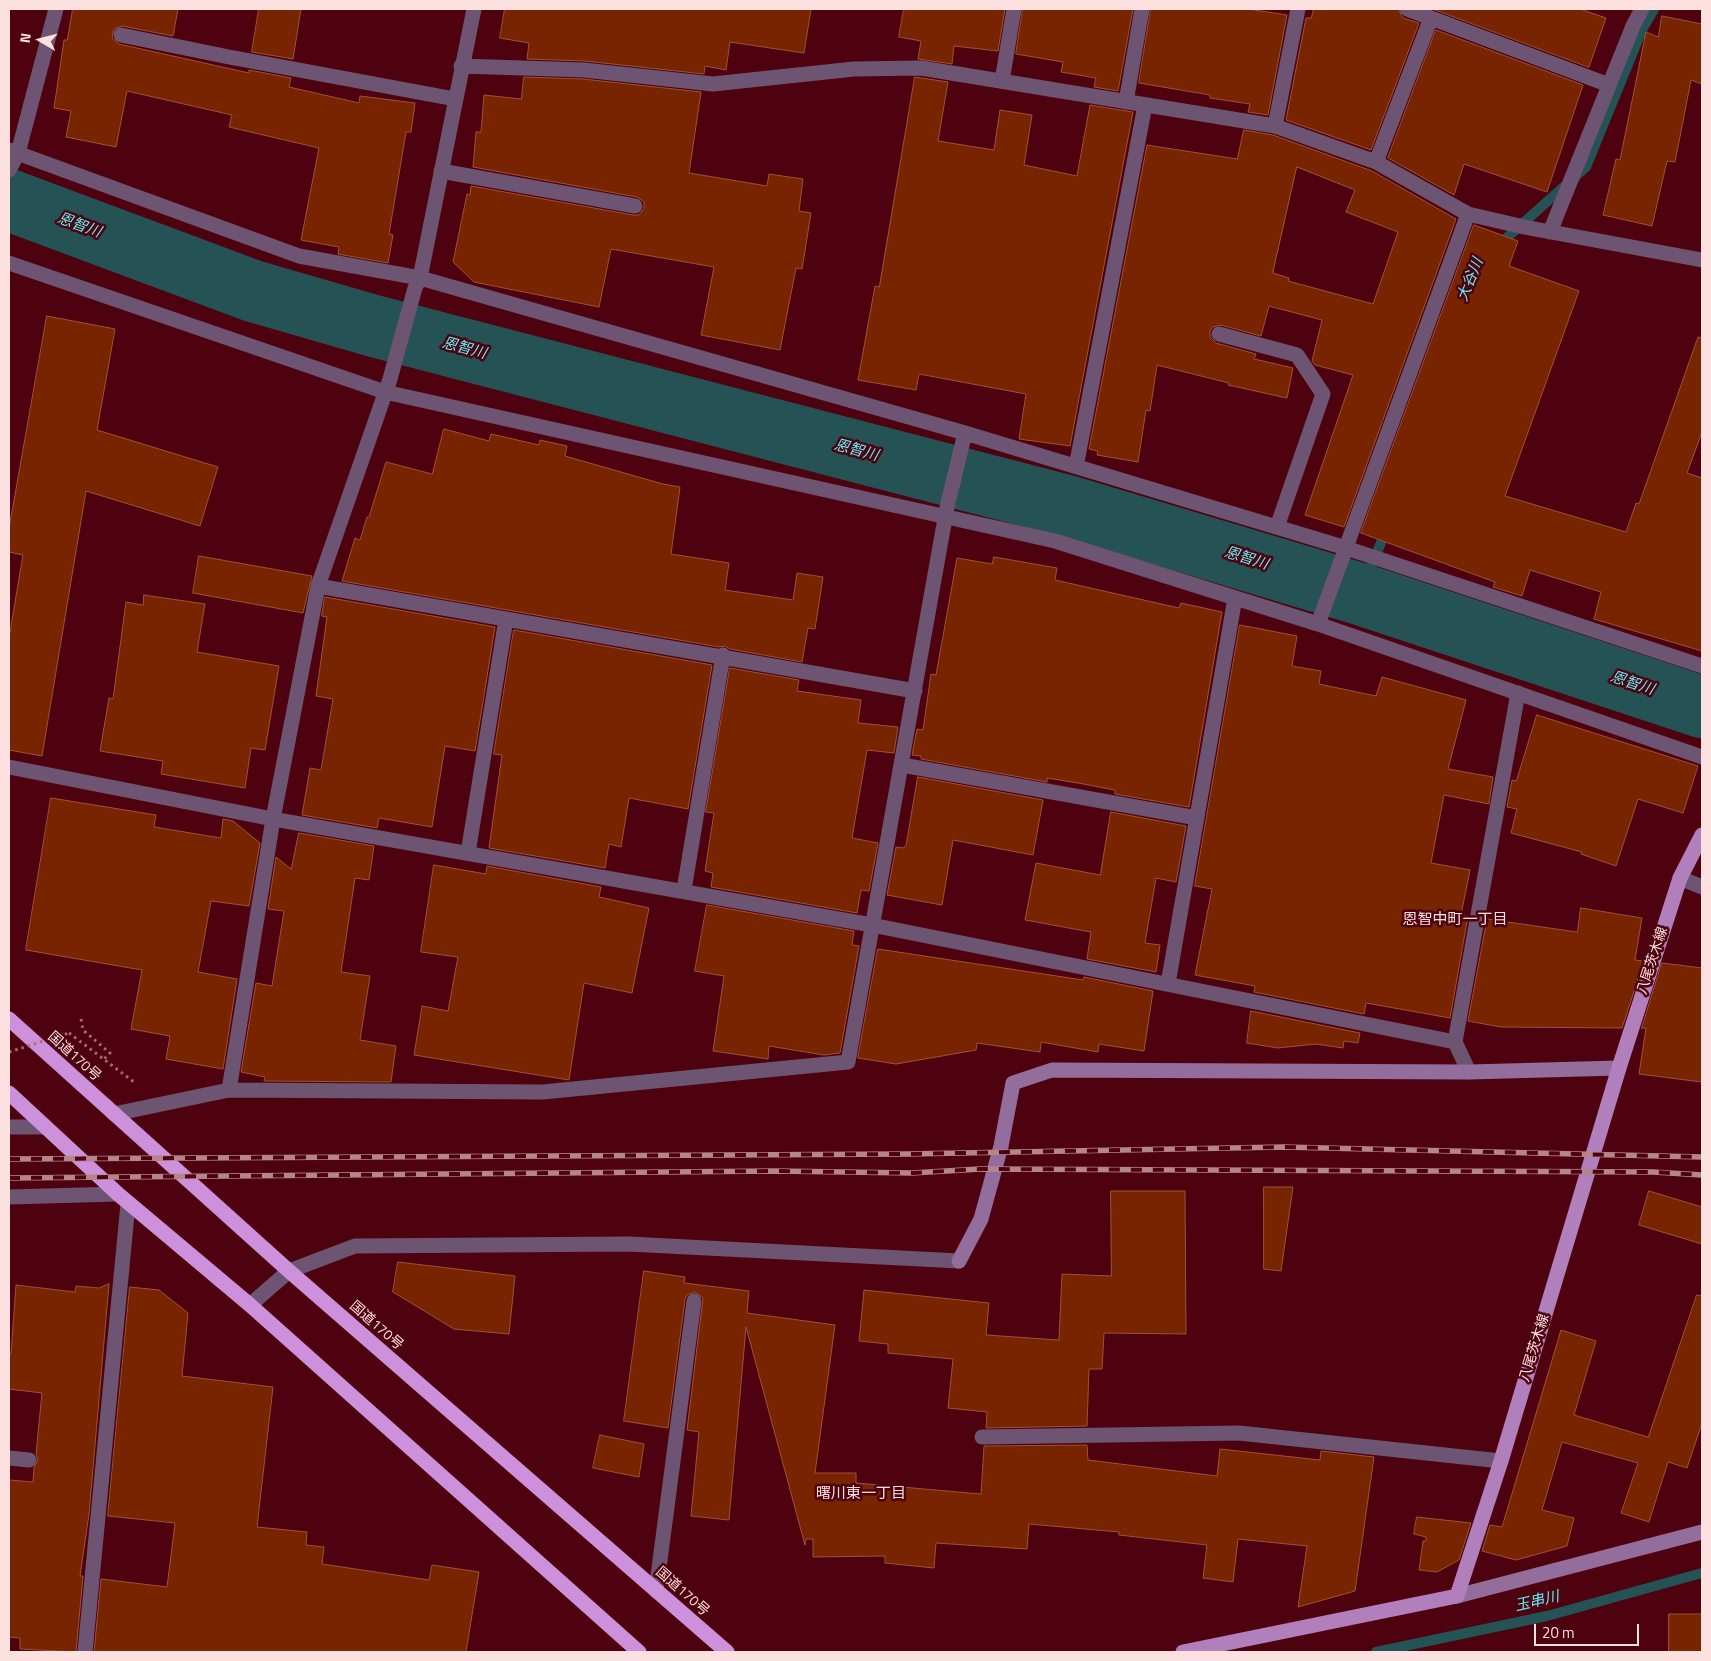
<!DOCTYPE html>
<meta charset="utf-8">
<style>
body{margin:0}
#map{position:relative;width:1711px;height:1661px;overflow:hidden;background:#4e020f;font-family:"Titillium Web",sans-serif}
canvas{display:block}
.frame{position:absolute;inset:0;border:10px solid #fde1e0;pointer-events:none}
.north{position:absolute;left:15px;top:15px;width:50px;height:50px;-webkit-text-stroke:4px #4e020f;paint-order:stroke;rotate:278deg;font-size:14px;font-weight:700;line-height:20px;text-align:center;color:#fde1e0}
.north::after{content:'';display:block;margin:auto;width:18px;height:22px;background:#fde1e0;clip-path:polygon(50% 0,100% 100%,50% 72%,0 100%)}
.scale{position:absolute;left:1534px;top:1624px;width:105px;height:22px;box-sizing:border-box;border:2px solid #fde1e0;border-top:0;padding-left:6px;font-size:15px;line-height:18px;white-space:nowrap;color:#fde1e0;-webkit-text-stroke:4px #4e020f;paint-order:stroke}
</style>
<div id="map">
<canvas width="1711" height="1661"></canvas>
<div class="frame"></div>
<div class="north">N</div>
<div class="scale">20 m</div>
</div>
<script>
const ctx = document.querySelector('canvas').getContext('2d');
ctx.lineJoin = 'round';
function stroke(path, color, width, dash) { ctx.strokeStyle = color; ctx.lineWidth = width; ctx.lineCap = dash ? 'butt' : 'round'; ctx.setLineDash(dash || []); ctx.stroke(path); }
function paint(path, color) { ctx.fillStyle = color; ctx.fill(path, 'evenodd'); }
function label(font, color, halo, rows, align = 'center') {
  ctx.font = font + ' "Titillium Web","Noto Sans JP",sans-serif'; ctx.lineWidth = 5; ctx.setLineDash([]); ctx.textBaseline = 'middle'; ctx.strokeStyle = halo; ctx.fillStyle = color; for (const [text, x, y, turn = 0] of rows) {
    ctx.save(); ctx.translate(x, y); ctx.rotate((+turn || 0) * Math.PI / 180); ctx.textAlign = isNaN(turn) ? turn : align; if (halo) ctx.strokeText(text, 0, 0); ctx.fillText(text, 0, 0); ctx.restore();
  }
}
stroke(new Path2D(`
 M1500 248 1503 241 1586 167 1642 30 1654 9
 M1360 594 1387 528
 M1376 1652 1547 1616 1702 1573`), '#255254', 10);
stroke(new Path2D(`
 M9 200 253 291 374 326 1067 506 1360 594 1702 707`), '#255254', 62);
const building = new Path2D(`
 M73 9H178L173 36 122 26 114 29 112 38 119 44 249 73V70L291 78 289 87 359 103 360 96 415 103 411 132H406L389 234 393 235 388 263 338 254 339 247 301 240 319 148 229 127 232 115 127 91 116 147 66 137 71 111 54 108 64 40H67Z
 M259 9H301L293 59 252 52Z
 M505 9H811L804 53 730 42 726 70 705 66 704 74 585 61 527 59 529 43 500 38Z
 M904 9H1005L998 51 954 46 952 64 918 59 921 41 899 37Z
 M1023 9H1133L1118 91 1094 87 1096 78 1061 72 1063 62 1016 54Z
 M1151 9H1248L1287 15 1268 115 1248 112 1250 104 1210 98V95L1139 83Z
 M1314 9H1398L1403 18 1419 23 1371 150 1286 120 1306 18H1311Z
 M1433 9H1580L1606 18 1589 67Z
 M1662 16 1702 24V84L1691 80 1675 162 1667 161 1652 226 1603 215 1616 159 1620 160 1646 32 1658 37Z
 M1436 30 1583 85 1547 192 1464 164 1454 195 1388 158Z
 M524 77 583 79 701 92 689 173 767 186 769 174 803 179 799 211 811 213 802 269 796 268 780 350 701 335 714 267 611 249 599 307 474 282 453 262 467 194 470 195 471 186 633 215H639L644 208V202L637 197 473 167 476 132H481L484 95 521 99Z
 M915 77 948 82 938 141 994 150 1000 110 1032 115 1024 165 1077 176 1090 105 1133 112 1070 446 1019 439 1026 394 919 374 916 390 858 380 875 286 879 287Z
 M1244 130 1273 135 1372 171 1456 219 1344 527 1305 515 1353 375 1315 365 1312 361 1322 320 1269 306 1261 336 1221 325 1213 327 1210 331V337L1216 343 1256 354 1254 359 1293 368 1287 398 1228 385 1229 383 1157 365 1150 411 1146 410 1138 462 1097 455 1098 451 1089 449 1147 145 1237 159ZM1297 167 1355 190 1346 212 1398 232 1373 304 1288 281 1289 278 1273 273Z
 M1474 225 1518 241 1509 266 1579 291 1505 496 1626 532 1636 503 1639 504 1698 337 1702 338V432L1687 473 1702 478V651L1594 619 1601 592 1530 570 1522 596 1493 587 1495 582 1361 533Z
 M47 316 115 329 97 430 218 467 200 526 86 491 42 756 9 750V638L23 555 9 552V529Z
 M444 429 489 441 491 434 539 445 540 440 567 446 565 456 663 484 680 487 671 554 729 563 725 590 793 600 797 573 823 577 815 629 808 628 802 662 730 649 725 646 719 647 342 581 355 538 360 540 367 517H369L386 462 432 474Z
 M199 556 312 576 303 613 193 593Z
 M994 557 1057 568 1055 580 1179 608 1181 603 1222 612 1189 807 1115 794V790L1078 783 1047 778V782L921 759V756L912 755 917 729 923 730 931 674 936 675 957 558 992 564Z
 M144 595 205 604 197 652 279 666 265 750 251 748 245 788 161 774 163 761 100 751 109 698 113 699 126 602 143 605Z
 M325 597 495 627 475 751 445 746 432 827 379 818 377 828 302 815 310 768 321 770 333 699 316 696 327 617 322 616Z
 M1240 625 1297 636 1292 666 1321 671 1319 684 1376 696 1382 677 1466 700 1448 769 1493 777 1489 804 1444 795 1431 863 1470 870 1461 915 1468 916 1450 1018 1366 1003 1364 1014 1254 992 1255 986 1195 975 1212 889 1195 886Z
 M514 630 712 665 688 809 629 798 621 847 609 844 605 868 489 848 502 755 494 754Z
 M730 668 799 680 797 691 861 700 858 723 898 727 894 753 867 750 852 838 878 843 869 891 861 890 857 913 711 887 713 873 705 871 714 813 706 812Z
 M1537 715 1698 766 1683 813 1638 799 1616 866 1581 854 1582 852 1511 833 1517 809 1507 807 1512 780 1516 781Z
 M918 777 1043 800 1033 855 953 840 942 905 887 895 896 847 904 848 906 845Z
 M51 798 156 815 154 827 221 838 223 819 233 821 260 843 249 906 211 901 198 972 237 979 223 1069 166 1059 170 1036 131 1029 142 970 26 950Z
 M1111 812 1186 826 1176 882 1156 878 1145 943 1160 945 1156 972 1087 959 1091 932 1025 920 1036 863 1100 875Z
 M299 833 374 846 369 880 355 878 341 972 370 976 360 1040 396 1046 391 1082 264 1081 265 1077 241 1072 256 983 272 986 284 911 268 909 276 857 291 869Z
 M434 865 486 874 487 866 601 887 599 897 649 908 632 993 584 983 569 1080 414 1055 422 1006 448 1011 458 957 421 952Z
 M707 905 854 931 852 945 859 946 840 1053 824 1055 769 1046 768 1059 713 1051 724 976 695 971Z
 M1581 908 1642 918 1635 960 1644 961 1622 1028 1501 1027 1468 1021 1487 919 1577 932Z
 M878 949 1083 980 1084 977 1153 991 1144 1051 1099 1044 1098 1052 1041 1042 1040 1052 977 1043 976 1050 896 1064 858 1058Z
 M1662 963 1702 968V1082L1639 1074 1646 1028H1642Z
 M1251 1011 1360 1033 1358 1043 1344 1041 1343 1048 1316 1044 1278 1048 1247 1043Z
 M1264 1187H1293L1281 1271 1264 1269Z
 M1111 1191H1185L1186 1334 1104 1333 1102 1369H1089L1087 1426 986 1428 987 1412 948 1408 953 1359 888 1353V1344L859 1341 864 1290 989 1303 986 1335 1059 1340 1062 1274 1111 1276Z
 M1649 1191 1702 1207V1244L1639 1225Z
 M398 1262 515 1276 509 1334 454 1329 393 1292Z
 M644 1271 685 1277 684 1283 749 1291 747 1313 835 1325 815 1473H856V1483L981 1494 984 1446 1087 1445 1088 1460 1217 1476 1220 1449 1320 1460 1321 1451 1374 1457 1355 1591 1298 1607 1307 1546 1238 1539 1233 1582 1203 1578 1207 1545 1119 1535V1532L1029 1524 1027 1549 936 1543 934 1568 885 1563V1556L813 1557V1539H806L805 1545 746 1327 729 1520 691 1516 699 1432 687 1430 703 1298 695 1292 687 1295 685 1299 668 1428 624 1421Z
 M109 1284 89 1514 80 1576H83L76 1652 20 1649V1638L9 1637V1480L33 1482 34 1467 38 1460 36 1454 42 1393 9 1389V1353L11 1354 16 1285 75 1292 76 1286 99 1288Z
 M130 1287 159 1290 188 1313 182 1376 273 1387 257 1527 307 1532 306 1545 324 1547 322 1564 429 1580 432 1565 479 1572 466 1652H94L101 1579 167 1587 175 1523 108 1516Z
 M1697 1295 1702 1296V1423L1687 1468 1668 1462 1649 1522 1621 1513 1638 1463 1562 1442 1542 1510 1574 1518 1567 1546 1516 1560 1482 1551 1490 1525 1502 1527 1561 1330 1596 1341 1574 1415 1648 1437Z
 M600 1435 644 1444 639 1477 593 1468Z
 M1417 1517 1471 1523 1459 1560 1437 1572 1419 1570 1423 1541H1426V1537L1414 1534Z
 M1669 1614H1702V1652H1669Z`);
paint(building, '#782400');
stroke(building, '#9d5339', 1);
stroke(new Path2D(`
 M81 1019 83 1030 110 1053 104 1059
 M69 1033 134 1082`), '#a36e74', 3, [2.5, 4]);
stroke(new Path2D(`
 M1002 81 1014 9
 M1126 102 1142 9
 M1275 126 1298 9
 M441 171 635 206
 M1219 334 1297 355 1323 394 1277 527
 M9 1458 29 1460
 M656 1591 694 1301`), '#6c5472', 15);
stroke(new Path2D(`
 M1431 18 1609 85
 M121 35 229 57 455 99
 M461 66 584 70 713 84 854 69 921 68 1275 126 1376 162 1468 214 1524 227 1702 260
 M9 150 299 256 420 278 965 433 1346 548 1702 666
 M1376 162 1431 18 1407 9
 M9 170 18 153 56 9
 M1550 232 1633 26 1642 9
 M9 263 385 392 1055 541 1318 624 1702 757
 M1076 467 1145 105
 M318 586 915 691
 M1318 624 1468 214
 M902 765 1197 818
 M9 767 273 819 872 925 1455 1042 1469 1072
 M468 853 506 619
 M1680 878 1702 887
 M684 890 723 655
 M1168 984 1235 598
 M1455 1042 1518 693
 M229 1090 273 819 318 586 390 379 415 288 420 278 474 9
 M114 1114 229 1090 543 1092 848 1062 947 507 965 433
 M9 1127H45
 M9 1197 118 1194
 M250 1305 289 1271 355 1246 629 1244 959 1261
 M982 1437 1239 1433 1501 1461
 M85 1652 128 1204`), '#6c5472', 15);
stroke(new Path2D(`
 M959 1261 981 1219 1001 1146 1013 1083 1052 1070 1469 1072 1619 1068
 M1457 1596 1702 1532`), '#936d9c', 15);
stroke(new Path2D(`
 M1183 1652 1457 1596 1501 1461 1619 1068 1680 878 1702 835`), '#b27fbd', 15);
stroke(new Path2D(`
 M9 1019 289 1271 727 1652
 M9 1093 118 1194 250 1305 639 1652`), '#cd90db', 15);
const rail = new Path2D(`
 M9 1159 908 1154 1283 1147 1702 1157
 M9 1178 775 1171 912 1173 980 1169 1653 1172 1702 1175`);
stroke(rail, '#b48589', 5.5);
stroke(rail, '#4e020f', 4, [11]);
stroke(new Path2D(`
 M9 1052 69 1033`), '#a36e74', 3, [2.5, 4]);
label('14px', '#fde1e0', '#4e020f', [
 ["八尾茨木線",1653,961,-72],
 ["国道170号",74,1057,42],
 ["国道170号",376,1326,41],
 ["八尾茨木線",1535,1348,-73],
 ["国道170号",682,1592,41]
]);
label('italic 15px', '#5ff0f7', '#4e020f', [
 ["恩智川",79,226,20],
 ["大谷川",1471,280,-68],
 ["恩智川",464,349,15],
 ["恩智川",856,451,15],
 ["恩智川",1246,559,17],
 ["恩智川",1632,684,18],
 ["玉串川",1537,1602,-13]
]);
label('15px', '#fde1e0', '#4e020f', [
 ["恩智中町一丁目",1455,920],
 ["曙川東一丁目",861,1494]
]);
</script>
